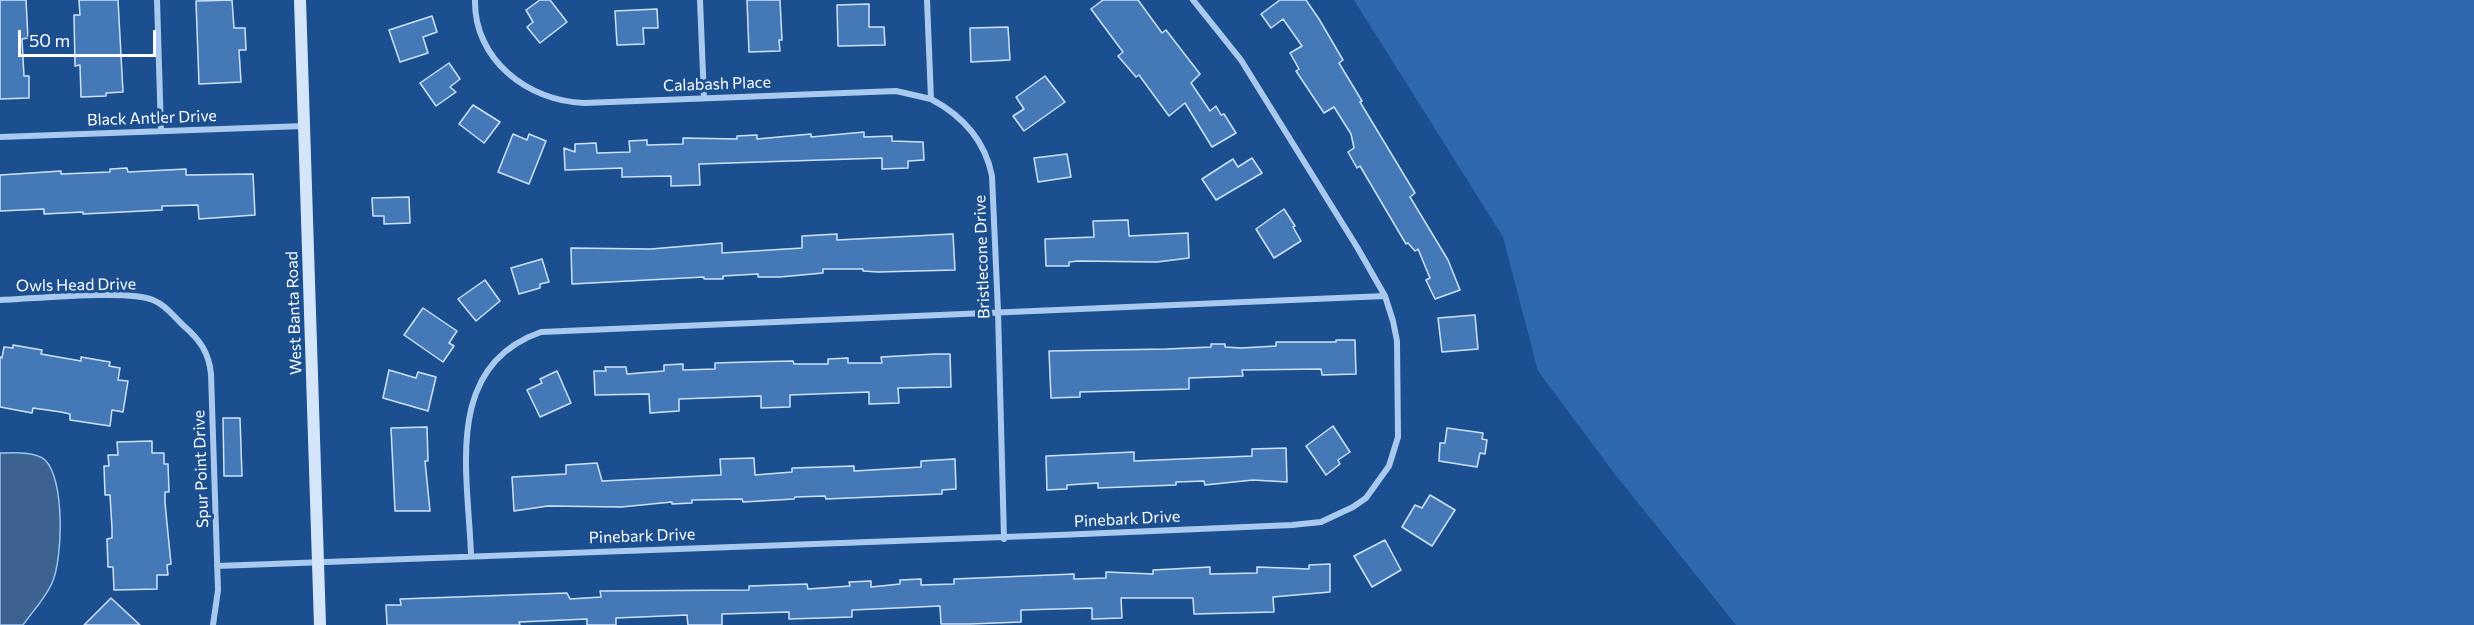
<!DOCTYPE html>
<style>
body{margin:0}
#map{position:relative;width:2474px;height:625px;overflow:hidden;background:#1b4f8f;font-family:Commissioner,sans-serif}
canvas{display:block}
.scale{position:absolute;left:18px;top:30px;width:138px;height:27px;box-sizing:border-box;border:3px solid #fff;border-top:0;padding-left:8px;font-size:18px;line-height:21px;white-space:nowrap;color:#fff;-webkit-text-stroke:4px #1b4f8f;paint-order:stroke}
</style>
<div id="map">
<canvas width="2474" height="625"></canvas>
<div class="scale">50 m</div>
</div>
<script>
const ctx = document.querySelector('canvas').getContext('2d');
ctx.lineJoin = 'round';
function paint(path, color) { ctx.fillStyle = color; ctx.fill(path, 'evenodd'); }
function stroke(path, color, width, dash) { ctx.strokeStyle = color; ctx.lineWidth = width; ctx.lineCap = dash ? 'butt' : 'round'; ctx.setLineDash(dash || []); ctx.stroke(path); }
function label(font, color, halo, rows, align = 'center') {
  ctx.font = font + ' Commissioner,sans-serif'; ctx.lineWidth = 6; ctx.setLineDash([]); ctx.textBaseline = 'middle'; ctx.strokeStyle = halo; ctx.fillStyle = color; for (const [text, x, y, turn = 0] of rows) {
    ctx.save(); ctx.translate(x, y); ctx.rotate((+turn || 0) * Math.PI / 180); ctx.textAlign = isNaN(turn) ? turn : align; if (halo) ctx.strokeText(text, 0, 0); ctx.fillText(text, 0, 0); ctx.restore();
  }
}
paint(new Path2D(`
 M1354 0H2474V625H1736L1614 473 1538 371 1503 237Z`), '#2e69ad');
const water = new Path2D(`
 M0 453C13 453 35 451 45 460 65 479 63 559 52 583 46 597 33 611 23 625H0Z`);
paint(water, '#3c6290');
stroke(water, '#9cc4f0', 1.5);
const building = new Path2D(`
 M0 0H26L28 38 22 39 24 76H29V98L0 99Z
 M79 0H118L123 92 106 93V96L81 97 80 65 75 66 74 15H80Z
 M232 0 234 28H245L246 50H239L241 82 199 84 196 1Z
 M540 0H550L567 22 540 43 527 27 533 22 526 10Z
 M747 0H780L782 40H779L780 51 749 52Z
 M1103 0H1138L1162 33 1166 30 1200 74 1191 83 1210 111 1216 106 1221 115 1224 114 1236 133 1212 147 1185 103 1169 116 1139 75 1136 77 1118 56 1123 52 1091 9Z
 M1280 0H1306L1319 19 1343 60 1339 63 1362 101 1360 102 1415 193 1410 197 1448 260 1460 290 1435 299 1426 280 1430 278 1418 249 1415 251 1408 243 1406 244 1360 166 1357 168 1348 152 1354 148 1351 134 1334 107 1324 113 1296 71 1299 69 1290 53 1302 46 1283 19 1271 28 1261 14Z
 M869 4V27H884L885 45 838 46 837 5Z
 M657 9 658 28H643L644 44 617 45 615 11Z
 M432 16 437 32 423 37 428 53 400 62 389 30Z
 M1008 27 1010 60 971 62 970 28Z
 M449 63 460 79 450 87 456 92 436 106 420 83Z
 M1045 76 1065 102 1024 131 1013 116 1024 109 1016 97Z
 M473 105 500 122 484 143 459 124Z
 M864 132V137L892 136V141L923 142 924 160 908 161V168L882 169V158L699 164 700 185 671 186V176L622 177V168L565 170 564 148 575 152V144L596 143 597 153 630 152 629 141 647 140V145L683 144V138L737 139V136L757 135V139L811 134V137Z
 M513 134 527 140 529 134 546 141 529 184 498 172Z
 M1067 154 1071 177 1038 182 1034 158Z
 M1252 158 1262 173 1216 200 1202 179 1233 159 1238 167Z
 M127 168 128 172 186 169V175L253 174 255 215 199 219 198 205 162 206V210L83 214V212L44 214V209L0 211V175L61 171V174L110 172V169Z
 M409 197 410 223 384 224V216H373L372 198Z
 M1284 209 1295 226 1293 227 1301 241 1274 258 1256 229Z
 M1128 220 1129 236 1188 233 1189 258 1157 262 1078 261 1069 262V266H1046L1045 239 1094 237 1093 221Z
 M837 234V240L953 234 955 270 878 272 863 271V269H823V273L780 277H758V274L723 276V279H704V277L572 284 571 248 651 249 722 243V253L802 248V236Z
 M542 259 549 282 540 284V288L519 294 511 268Z
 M485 280 500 301 476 321 458 299Z
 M423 308 457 331 449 343 454 346 443 362 404 335Z
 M1475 315 1478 349 1442 352 1438 318Z
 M1336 340H1355L1356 374 1322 375 1321 369 1242 370 1243 376 1189 378V389L1080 392V397L1051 398 1049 351 1167 349 1211 347V344H1225V347L1241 348 1276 346V342H1336Z
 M13 345 42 350 41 354 81 361V357L110 362 109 366 120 368 118 380 128 381 123 412 112 410 110 426 70 420V414L61 412 33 408 32 413 0 407V357L2 358 4 347 13 348Z
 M935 354H950L951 387 898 388 899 403 869 404V392L790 395V407L761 408V396L679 399V411L650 413 649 394 595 395 594 371H606L605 367H626L627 374 664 371V365L683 364V370L715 369V363L748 362 793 361 794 364H828V359L848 358V363H882L881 357Z
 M389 370 416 378 418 372 436 377 428 411 383 398Z
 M557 371 571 403 540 417 527 390 542 383 540 379Z
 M223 418H240L242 476H224Z
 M1333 426 1350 452 1338 460 1340 464 1326 475 1306 446Z
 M427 427 428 461H425L430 511H395L391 428Z
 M1447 428 1483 433 1482 439 1487 440 1485 454 1480 453 1477 467 1439 461 1440 443H1445Z
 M152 441V453H164V464H168L169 492H165V503L171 564 167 565 168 575H157V589L114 590 113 567H108L107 539 112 538V528L110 495H105L104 466H109L108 455H118L117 442Z
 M1286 448 1287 482 1253 480 1205 485 1204 481 1176 482V485L1098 488V483L1067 485V489L1047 490 1046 456 1134 452V461L1252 456V449Z
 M754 458 755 475 792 472V468L854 466V471L921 467V461L955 459 956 489 942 490V494L826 499 825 496 795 497 794 499 743 502 742 499 692 500V503L672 504V502L621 507 548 506 514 511 512 477 566 474V465L597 463 602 481 721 475 720 459Z
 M1430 495 1455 510 1432 546 1402 527 1415 505 1422 508Z
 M1385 540 1401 570 1372 587 1354 556Z
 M1330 564V592L1273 597 1274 612 1194 614 1193 598H1121L1122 618 1092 619V608L1021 610V622L970 624H941L940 606 852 610V617L789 619V612L722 614V625H688L687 615 616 618V625H587V619L519 622 520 625H387L386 605H401L400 599 567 593 570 599 601 597 600 591 749 590V586L807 584 808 589 850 586 849 582 871 581V587L900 584V580L921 579V585L954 584V579L1074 574V579L1106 578V572L1153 574V570L1210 567V574L1257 573V567L1309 569V565Z
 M111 598 140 625H84Z`);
paint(building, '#4478b7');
stroke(building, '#cfe3fa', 1.5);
stroke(new Path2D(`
 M157 0 161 131
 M475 0C474 60 528 101 584 103L896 91 931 99
 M700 0 704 98
 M927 0 931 99C963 116 985 140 992 176L998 311 1004 539
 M0 137 304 126
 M0 300C31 299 129 289 153 300 166 305 175 318 185 327 200 340 209 353 211 374L218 590 213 625
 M471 554C468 473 443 366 541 332L1385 296
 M217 566C576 550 934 542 1292 525L1321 522 1353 507 1366 498 1389 466 1398 437 1397 341 1393 321 1385 296 1357 247 1241 60 1193 0`), '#a9c9ee', 6);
stroke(new Path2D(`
 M300 0 320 625`), '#d6e6fa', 12);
label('16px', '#fff', '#1b4f8f', [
 ["Calabash Place",717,84,-2],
 ["Black Antler Drive",152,118,-2],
 ["Bristlecone Drive",982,257,-92],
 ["Owls Head Drive",76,285,-1],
 ["West Banta Road",294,313,-92],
 ["Spur Point Drive",201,469,-92],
 ["Pinebark Drive",1127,519,-3],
 ["Pinebark Drive",642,536,-2]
]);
</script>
